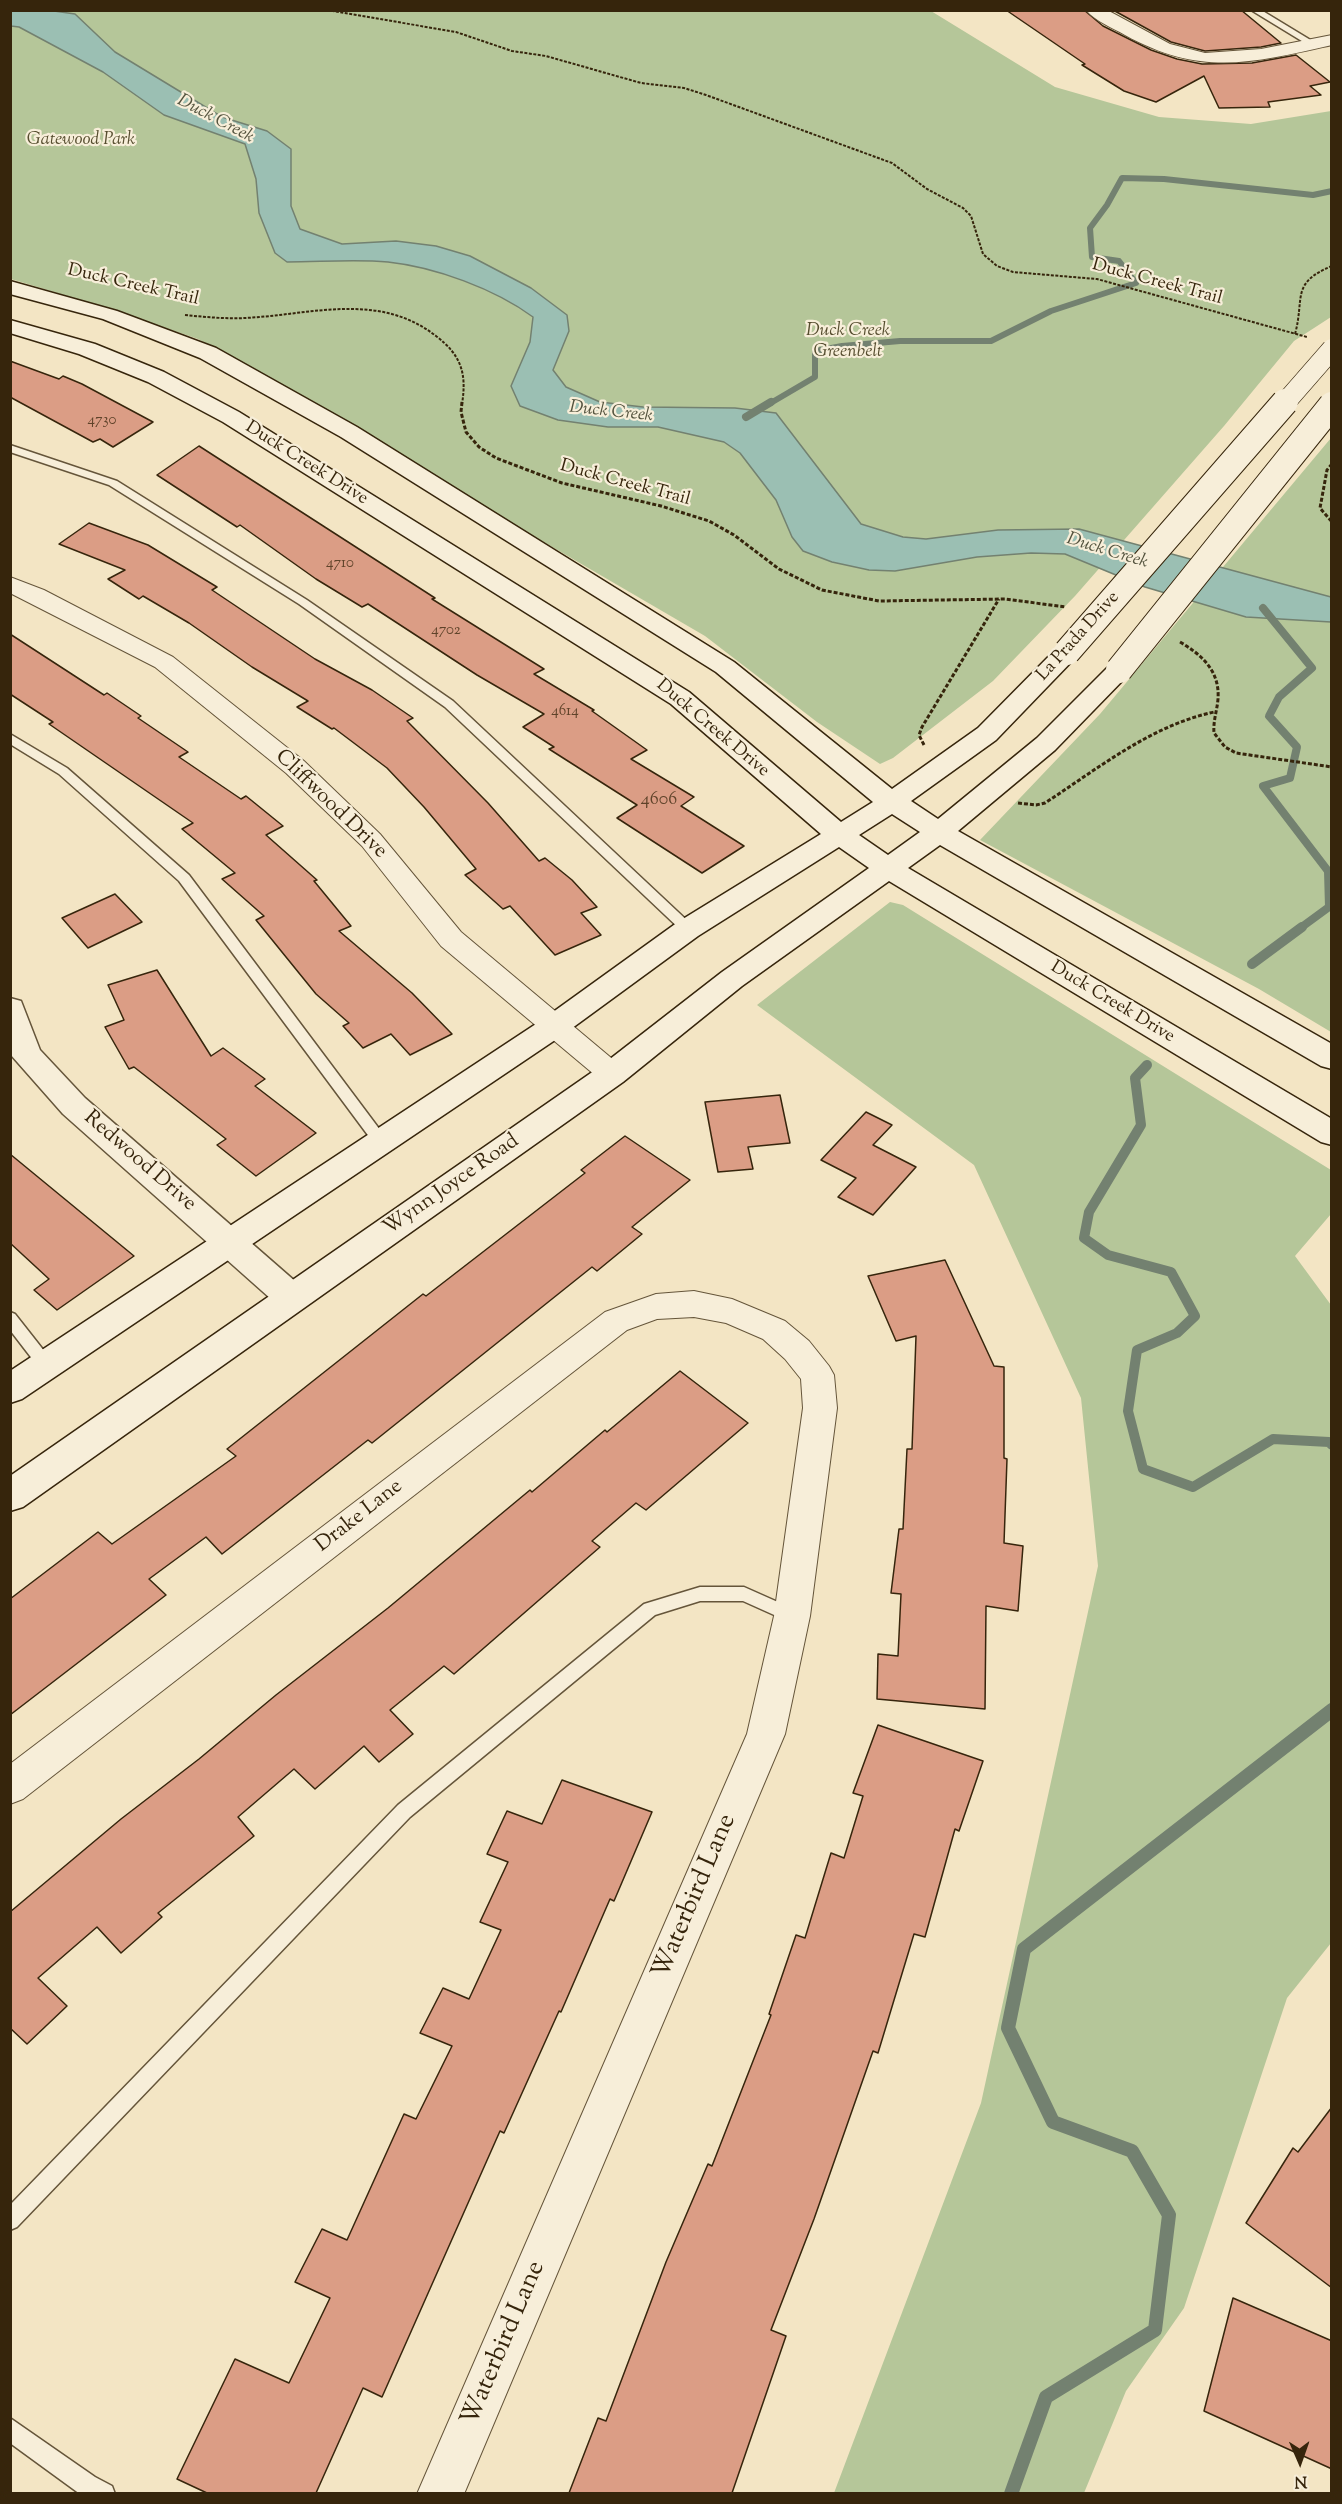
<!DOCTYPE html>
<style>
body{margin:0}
#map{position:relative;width:1342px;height:2504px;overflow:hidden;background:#f3e5c4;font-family:"Sorts Mill Goudy",serif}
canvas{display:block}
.frame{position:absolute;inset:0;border:12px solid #36250c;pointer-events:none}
.north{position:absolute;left:1270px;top:2432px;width:60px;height:60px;-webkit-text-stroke:4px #f7eed9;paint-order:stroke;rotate:178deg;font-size:16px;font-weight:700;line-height:24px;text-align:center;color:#36250c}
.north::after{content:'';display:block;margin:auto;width:21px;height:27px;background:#36250c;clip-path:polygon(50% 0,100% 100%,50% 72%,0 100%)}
</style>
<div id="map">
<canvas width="1342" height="2504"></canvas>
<div class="frame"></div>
<div class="north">N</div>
</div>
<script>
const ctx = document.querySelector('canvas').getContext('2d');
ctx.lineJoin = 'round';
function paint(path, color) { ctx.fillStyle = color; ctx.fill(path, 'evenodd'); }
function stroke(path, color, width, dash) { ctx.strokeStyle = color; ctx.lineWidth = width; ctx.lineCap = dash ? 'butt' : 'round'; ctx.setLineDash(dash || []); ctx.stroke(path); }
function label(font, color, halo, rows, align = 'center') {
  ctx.font = font + ' "Sorts Mill Goudy",serif'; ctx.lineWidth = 4.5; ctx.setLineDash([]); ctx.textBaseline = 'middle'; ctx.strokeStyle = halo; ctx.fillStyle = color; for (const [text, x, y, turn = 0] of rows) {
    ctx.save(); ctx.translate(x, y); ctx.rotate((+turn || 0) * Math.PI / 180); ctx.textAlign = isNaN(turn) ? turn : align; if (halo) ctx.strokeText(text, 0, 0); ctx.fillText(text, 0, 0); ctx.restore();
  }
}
paint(new Path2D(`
 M11 11H931L1055 87 1159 117 1251 124 1331 111V317L1294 341 1224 426 1075 596 993 681 893 758 880 764 817 722 705 636 475 502 414 462 320 407 198 339 107 308 11 279Z
 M1331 438V1032L1259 989 980 840 1100 714Z
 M890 902 903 905 1331 1170V1214L1295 1256 1331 1305V1943L1287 1998 1184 2308 1126 2391 1084 2493H834L981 2103 1098 1566 1081 1398 974 1165 757 1005Z`), '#b5c699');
const water = new Path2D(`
 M11 11H54L75 14 115 52 222 117 267 131 291 149V206L300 229 342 244 396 241 436 246 470 256 531 288 567 315 569 331 553 370 566 387 600 402 643 407 735 408 776 413 861 524 903 537 926 539 998 530 1079 529 1331 597V622L1246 617 1145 587 1065 554 1031 553 977 557 895 571 869 570 832 562 803 551 792 537 776 500 740 453 724 442 658 427H608L558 420 520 406 511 386 530 342 533 317C495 289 435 267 388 262 355 259 320 262 287 262L275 253 259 213 256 179 245 144 164 115 103 72 19 27 11 26Z`);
paint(water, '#9bbfb3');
stroke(water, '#738170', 1.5);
stroke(new Path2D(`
 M769 404 815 377V351L842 346 900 341H991L1051 311 1136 283 1119 261 1092 257 1090 228 1107 205 1122 178 1164 179 1313 195 1332 191`), '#738170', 6);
stroke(new Path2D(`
 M746 417 771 402
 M1263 608 1312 668 1279 697 1269 716 1297 747 1290 778 1263 786 1328 871 1329 907 1299 929`), '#738170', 8);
stroke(new Path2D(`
 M1252 964 1302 927
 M1147 1065 1135 1078 1141 1125 1089 1212 1084 1238 1108 1255 1171 1272 1195 1316 1177 1333 1137 1350 1128 1411 1143 1469 1193 1487 1273 1439 1329 1442 1332 1445`), '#738170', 10);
stroke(new Path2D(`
 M1011 2494 1046 2397 1155 2330 1169 2215 1132 2151 1053 2122 1008 2028 1024 1949 1332 1710`), '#738170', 14);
const building = new Path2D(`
 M1006 10H1084L1103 26 1151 50 1177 59 1202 64 1252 63 1296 55 1330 82 1310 86 1321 95 1268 102 1270 107 1219 108 1204 76 1156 102 1124 91 1082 65 1085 64Z
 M1113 10H1241L1281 43 1261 47 1205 51 1171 42Z
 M10 361 59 379 63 376 82 384 153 422 113 447 100 439 93 442 10 397Z
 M199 446 435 598 432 599 544 669 534 674 594 710 592 711 647 750 631 759 694 797 681 806 744 846 702 873 617 818 637 805 549 749 554 747 523 727 544 714 477 675 368 604 362 607 316 579 240 525 237 527 157 475Z
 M89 523 148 545 217 587 212 590 315 659 372 690 413 718 407 721 488 803 539 861 545 858 572 880 597 907 581 913 601 935 555 955 510 906 503 909 465 875 476 869 424 807 387 768 334 728 332 729 297 707 308 701 252 667 189 623 143 596 139 599 108 579 125 570 59 544Z
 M10 634 104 695 107 693 141 716 138 718 188 752 179 757 241 799 246 796 283 826 266 835 317 880 314 881 351 926 339 931 412 993 452 1034 410 1055 391 1034 363 1048 343 1026 349 1023 316 994 256 920 264 916 222 879 235 873 182 829 193 823 49 724 53 722 10 694Z
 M115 894 142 922 88 948 62 918Z
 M157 970 211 1056 223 1048 265 1079 255 1086 316 1133 256 1176 217 1145 226 1139 134 1067 129 1069 105 1027 124 1020 108 985Z
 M780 1095 790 1143 748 1147 753 1169 718 1172 705 1102Z
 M866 1112 892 1125 873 1145 916 1167 873 1215 838 1197 856 1178 821 1160Z
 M625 1136 690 1180 632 1227 642 1234 597 1271 592 1267 372 1443 368 1440 222 1554 206 1537 149 1579 166 1595 10 1715V1599L98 1532 112 1544 236 1456 227 1449 423 1294 426 1296 585 1173 581 1170Z
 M10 1154 134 1256 57 1310 34 1290 49 1279 10 1243Z
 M945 1260 994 1366 1004 1367V1458L1007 1459 1004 1543 1023 1546 1018 1611 986 1606 985 1709 877 1699 878 1654 898 1656 901 1594 891 1593 899 1529H903L907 1449H912L916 1336 896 1341 868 1276Z
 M680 1371 748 1423 646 1510 636 1503 592 1541 600 1547 454 1674 444 1666 390 1710 413 1734 379 1762 364 1746 315 1789 294 1769 238 1817 254 1836 158 1913 162 1917 121 1953 97 1927 38 1978 67 2006 27 2044 10 2028V1912L121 1819 199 1759 276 1695 388 1608 530 1490 532 1492 605 1430 607 1432Z
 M878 1725 983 1761 959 1831 955 1829 925 1937 914 1934 878 2053 873 2051 814 2219 771 2330 786 2336 732 2493H569L598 2418 606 2421 666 2262 708 2164 712 2166 771 2015 769 2014 796 1935 805 1938 831 1853 844 1858 863 1796 853 1793Z
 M562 1780 652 1812 614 1901 610 1899 561 2012 559 2011 504 2133 500 2131 382 2397 363 2388 316 2493H207L177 2479 235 2359 289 2383 330 2298 295 2282 322 2229 347 2240 404 2114 416 2119 452 2046 420 2033 443 1988 469 1999 501 1930 480 1922 508 1862 487 1854 507 1811 542 1824Z
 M1332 2107V2288L1246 2223 1293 2148 1298 2152Z
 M1233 2298 1332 2341V2469L1204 2411Z`);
paint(building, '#db9d85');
stroke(building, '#36250c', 1.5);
const service = new Path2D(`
 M1251 10H1261L1317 44 1310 46Z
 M10 445 117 481 307 600 453 701 693 926 695 929 693 932H683L445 707 299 604 109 485 10 452Z
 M10 734 67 768 189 875 386 1138 388 1142 386 1146H376L179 881 59 774 10 744Z
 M10 1312 15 1314 52 1361 54 1365 52 1369 46 1371 40 1369 10 1330Z
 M700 1587H744L798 1611 801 1616 798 1621 792 1623 743 1601H700L655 1615 410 1817 17 2227 10 2230V2205L398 1805 644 1604Z
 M10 2418 95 2477 112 2486 115 2494H80L10 2443Z`);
const minor = new Path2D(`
 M1086 10H1107L1170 44 1205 53 1261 49 1332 35V45C1252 63 1201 77 1125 35 1113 28 1095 21 1086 10Z
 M10 577 44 590 173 657 304 761 380 834 461 932 622 1067 627 1074 622 1081 612 1084 602 1081 441 946 362 846 286 773 155 667 10 593Z
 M694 1291 732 1299 785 1321 809 1341 829 1366 834 1375 837 1408 810 1616 785 1734 464 2494H417L747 1734 774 1616 803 1408 801 1379 785 1359 763 1339 726 1323 694 1317 657 1319 627 1330 23 1799 10 1804V1764L605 1312 656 1294Z`);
const tertiary = new Path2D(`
 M10 998 21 1001 40 1050 85 1098 304 1289 309 1298 304 1307 292 1311 280 1307 63 1114 11 1055Z`);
const secondary = new Path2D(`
 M10 281 117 311 216 348 357 427 734 662 892 789 978 728 1058 647 1067 644 1076 647 1080 652 1076 657 996 740 911 801 938 819 1037 738 1110 665 1119 662 1128 665 1132 670 1128 675 1055 750 958 831 1332 1044V1069L1321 1066 940 845 908 868 1332 1119V1145L1321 1142 889 881 742 986 623 1082 23 1507 10 1511V1476L601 1066 722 972 869 868 839 847 698 936 564 1034 22 1399 10 1403V1371L542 1020 678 922 821 834 671 704 223 422 148 382 79 354 10 333V320L95 344 164 372 239 412 689 692 841 822 873 802 716 672 341 437 200 358 103 319 10 294ZM892 814 920 832 888 855 859 835Z`);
stroke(service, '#65553a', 3);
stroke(minor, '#65553a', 2);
stroke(tertiary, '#65553a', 3);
stroke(secondary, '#36250c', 3);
stroke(new Path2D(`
 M327 10 456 32 512 51 546 56 641 83 684 88 706 95 892 163 927 189 963 208 971 216 983 254 997 266 1013 272 1097 279 1307 337
 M185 315C205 317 225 319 245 318 310 315 378 291 436 336 461 355 467 373 462 404
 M1295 334C1305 298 1290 283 1332 266`), '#36250c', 2, [3, 1.5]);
stroke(new Path2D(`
 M462 402 461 412 466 432 479 447 496 458 562 483 661 506 709 521 734 535 779 569 822 590 879 601 1005 599 1066 607
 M1332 464 1327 470 1320 508 1332 522
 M1180 642C1202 655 1220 671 1218 699 1217 711 1213 721 1214 733L1225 747 1236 753 1332 767
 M924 745 919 735 922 727 999 599
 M1018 803 1036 805 1045 803C1099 768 1150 726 1214 712`), '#36250c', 3, [4, 2]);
paint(service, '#f7eed9');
paint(minor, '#f7eed9');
paint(tertiary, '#f7eed9');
paint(secondary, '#f7eed9');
const secondaryBridgeFar1 = new Path2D(`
 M1284 404 1332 349`);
const secondaryBridge = new Path2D(`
 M1067 652 1285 402
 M1119 670 1332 405`);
stroke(secondaryBridgeFar1, '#36250c', 21, []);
stroke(secondaryBridge, '#36250c', 28, []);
stroke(secondaryBridgeFar1, '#f7eed9', 20);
stroke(secondaryBridge, '#f7eed9', 26);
label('15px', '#5f432a', null, [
 ["4730",102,421],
 ["4710",340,564],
 ["4702",446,631],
 ["4614",565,712]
]);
label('italic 18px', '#54533e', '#f7eed9', [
 ["Duck Creek",215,120,28],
 ["Duck Creek",611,413,6],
 ["Duck Creek",1107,552,17]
]);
label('italic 18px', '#564d2f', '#f7eed9', [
 ["Gatewood Park",81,141],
 ["Duck Creek",848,332],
 ["Greenbelt",848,353]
]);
label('18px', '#36250c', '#f7eed9', [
 ["Duck Creek Trail",1157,283,15],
 ["Duck Creek Trail",133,286,13],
 ["Duck Creek Drive",306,464,32],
 ["Duck Creek Trail",625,484,15],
 ["La Prada Drive",1079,637,-48],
 ["Duck Creek Drive",712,729,40],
 ["Duck Creek Drive",1112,1003,31]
]);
label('18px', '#5f432a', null, [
 ["4606",659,801]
]);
label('21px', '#36250c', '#f7eed9', [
 ["Cliffwood Drive",330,805,44],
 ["Redwood Drive",139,1162,41],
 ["Wynn Joyce Road",452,1186,-35],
 ["Drake Lane",360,1517,-38]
]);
label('26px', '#36250c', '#f7eed9', [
 ["Waterbird Lane",696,1897,-67],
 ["Waterbird Lane",505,2344,-67]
]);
</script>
